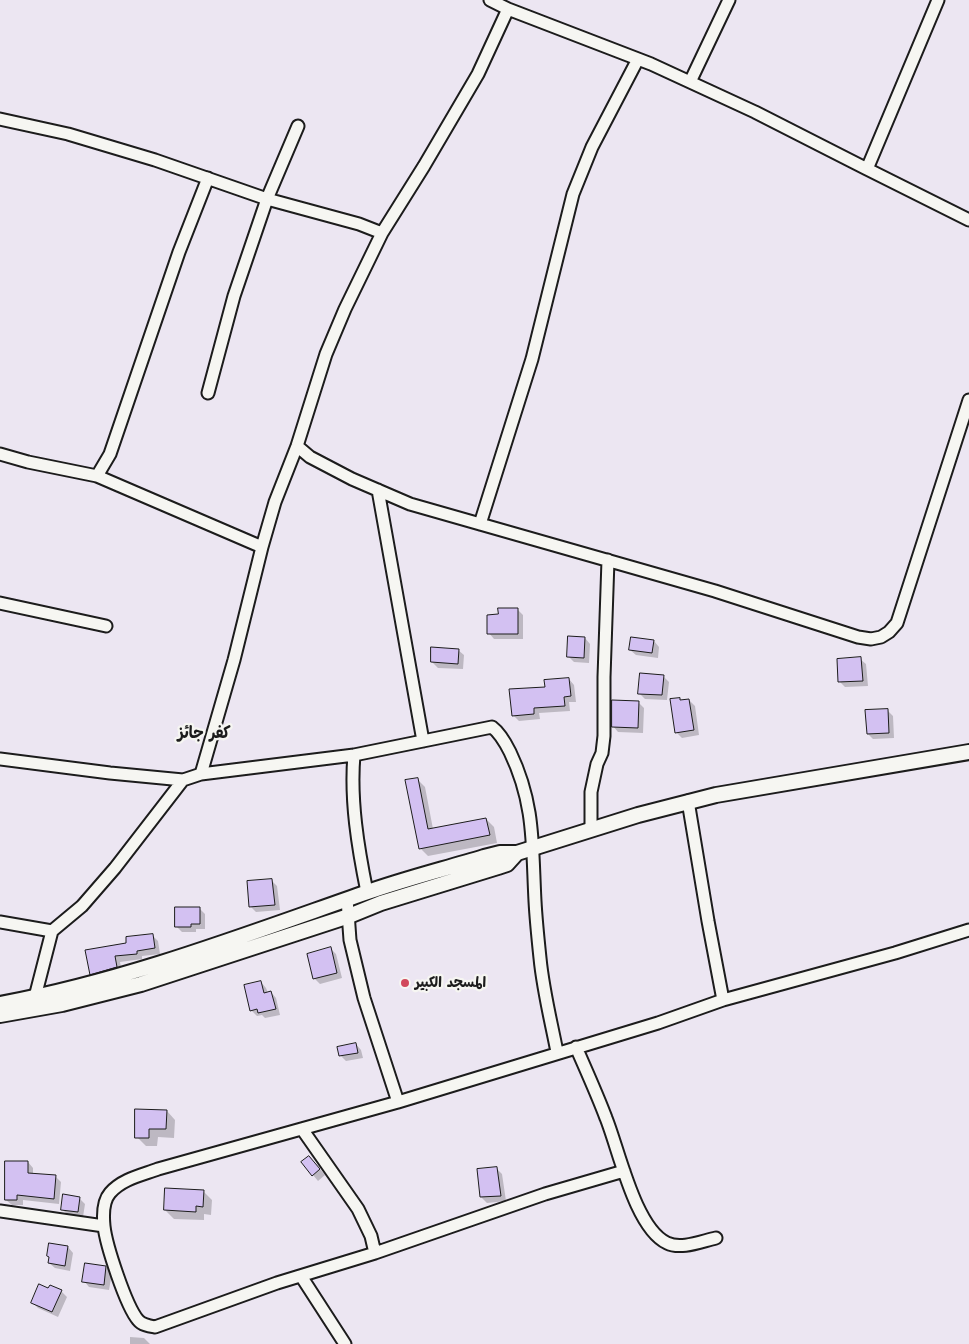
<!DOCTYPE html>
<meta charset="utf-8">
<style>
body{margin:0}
canvas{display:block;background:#ece6f2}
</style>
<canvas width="969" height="1344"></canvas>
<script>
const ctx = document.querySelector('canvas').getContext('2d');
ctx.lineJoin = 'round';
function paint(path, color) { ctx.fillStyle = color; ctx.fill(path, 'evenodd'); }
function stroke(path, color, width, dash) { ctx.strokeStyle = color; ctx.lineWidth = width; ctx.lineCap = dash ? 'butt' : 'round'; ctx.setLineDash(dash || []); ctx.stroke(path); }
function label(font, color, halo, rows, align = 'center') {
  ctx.font = font + ' "Comic Neue","Playpen Sans Arabic",sans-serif'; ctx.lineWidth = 4.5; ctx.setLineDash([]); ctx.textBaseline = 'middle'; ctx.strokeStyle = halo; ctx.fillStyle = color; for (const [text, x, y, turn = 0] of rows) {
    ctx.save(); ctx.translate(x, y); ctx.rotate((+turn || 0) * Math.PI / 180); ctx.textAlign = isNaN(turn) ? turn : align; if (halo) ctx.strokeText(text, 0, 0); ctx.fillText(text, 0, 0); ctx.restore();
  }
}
paint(new Path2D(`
 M517 609 523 615V639H494L489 633Z
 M585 638 590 644 589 663 574 662 568 656Z
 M654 641 659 647 658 658 636 655 630 650Z
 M458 650 464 655 463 669 438 668 432 662Z
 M860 659 866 664 868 686 845 687 840 682Z
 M663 676 669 682 667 700 645 699 639 693Z
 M569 679 574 685 576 702H569L570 711 539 713 540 719 519 721 513 715 546 688Z
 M679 699 682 701 689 700 695 706 699 735 682 738 676 732Z
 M638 702 644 708 643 733 618 732 613 726Z
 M887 710 893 716 894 738 873 739 868 734Z
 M417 779 425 787 433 829 486 819 494 827 497 843 428 856 420 848Z
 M272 881 277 886 280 910 256 912 250 906Z
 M199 908 205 914V929H196V932H182L176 926Z
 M152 935 158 941 160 954 142 956V959L120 962 122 973 97 980 91 974 128 944Z
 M330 948 336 954 342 978 320 984 314 978Z
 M261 982 266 988 268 993 271 992 276 998 280 1015 265 1018 262 1015 257 1016 251 1010Z
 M356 1044 361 1050 363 1058 346 1061 341 1056 339 1048Z
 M167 1111 175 1120 174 1138 158 1137 157 1146H146L137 1137Z
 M28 1162 33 1168V1174L55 1176 61 1182 59 1204 23 1200V1205H12L6 1200Z
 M315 1163 325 1175 318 1181 313 1175Z
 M496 1168 502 1174 506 1201 487 1203 481 1197Z
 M203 1191 212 1200 211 1215 204 1214V1220L174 1219 165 1210Z
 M79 1198 85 1204 83 1217 68 1215 62 1209Z
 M68 1247 73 1253 70 1271 55 1268 49 1263 50 1258Z
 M86 1264 106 1267 112 1273 109 1290 89 1287 84 1281Z
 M51 1286 61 1291 67 1297 58 1317 38 1308 32 1302 49 1290Z
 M130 1337 144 1338 150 1344H130Z`), '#0003');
const building = new Path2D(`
 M498 608H518V634H487V615L498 614Z
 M568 636 585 637 584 658 567 657Z
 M631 637 654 640 652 653 629 650Z
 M431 647 459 649 458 664 431 662Z
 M861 657 863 681 838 682 837 659Z
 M640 673 664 675 662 695 638 694Z
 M569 678 571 696 564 697 565 706 534 708V714L512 716 509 689 545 687 544 680Z
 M680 698V700L689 699 694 730 675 733 670 699Z
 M612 700 639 701 638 728 612 727Z
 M888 709 889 733 867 734 865 710Z
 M418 778 428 829 486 818 490 835 419 849 405 780Z
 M272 879 275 905 249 907 247 881Z
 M175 907H200V924H191V927H175Z
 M153 934 155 948 137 951V954L115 956 117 967 90 975 85 950 126 943V937Z
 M331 947 337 973 313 979 307 954Z
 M261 981 264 993 271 991 276 1009 258 1013 257 1009 250 1011 244 985Z
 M356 1043 358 1053 339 1056 337 1047Z
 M135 1109 167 1110 166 1129H149V1138H135Z
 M309 1156 320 1169 312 1176 301 1162Z
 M5 1161H28V1173L56 1175 54 1199 17 1195V1200H5Z
 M497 1167 501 1196 480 1197 477 1169Z
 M165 1188 204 1190 203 1207 196 1206V1212L164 1210Z
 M63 1194 80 1197 78 1212 61 1210Z
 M49 1243 68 1246 65 1266 48 1263 49 1257 47 1256Z
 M85 1263 106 1266 104 1285 82 1282Z
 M39 1284 48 1288 50 1285 62 1290 52 1312 31 1303Z`);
paint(building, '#d3c1f2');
stroke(building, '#1c1c1c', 1);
const minor = new Path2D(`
 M490 0 508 9
 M938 0 867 169 969 220
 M690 82 729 0
 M0 119 68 134 155 160 267 199 359 224 382 233
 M208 393 234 296 267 199 298 126
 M297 446 310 457 352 479 410 504 715 591 858 637 871 639 881 637 889 632 897 623 969 400
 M0 454 28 462 97 476 262 547
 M97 476 110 454 179 252 208 178
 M378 490 423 741
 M480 524 532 359 573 194 592 147 638 59
 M0 603 106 626
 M354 755C350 800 358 848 367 892
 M0 759 110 773 183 780
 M201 774 234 660 262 547 275 502 297 446 326 354 345 309 382 233 424 166 478 74 508 9 651 64 755 112 867 169
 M591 830V792L597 764 602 753 604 736V677L608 560
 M347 899 350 940 364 998 398 1102
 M0 922 52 931
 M35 997 52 931 82 906 115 868 183 780 201 774 354 755 492 727C500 733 506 744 510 752 535 804 532 845 535 901 536 920 538 939 540 958 543 990 551 1021 557 1052
 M723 1000 895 953 969 930
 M576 1047C586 1070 597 1094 606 1118 619 1150 635 1228 667 1243 681 1250 702 1241 716 1238
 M302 1129 358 1209 371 1236 375 1253
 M624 1171 545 1194 375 1253 277 1283 155 1327C149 1326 142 1325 138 1320 126 1306 106 1245 104 1226 103 1216 103 1201 110 1193 122 1179 142 1175 158 1169L398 1102 658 1023 723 1000 708 921 688 801
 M0 1211 104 1226
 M301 1276 345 1344`);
const tertiary = new Path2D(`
 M0 1004C125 981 245 935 365 893 404 879 445 869 484 857L500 853H517L638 815 716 795 969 752
 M0 1015 62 1004 141 984 349 916 381 903 498 867 507 864 517 853`);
stroke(minor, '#1c1c1c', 15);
stroke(tertiary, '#1c1c1c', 18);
stroke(minor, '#f6f6f2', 11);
stroke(tertiary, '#f6f6f2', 14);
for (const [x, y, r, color] of [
 [405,983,5,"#d1495b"]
]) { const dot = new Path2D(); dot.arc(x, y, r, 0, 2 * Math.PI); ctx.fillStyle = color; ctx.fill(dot); stroke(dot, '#f6f6f2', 2); }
label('bold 14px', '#1c1c1c', '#f6f6f2', [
 ["المسجد الكبير",415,983]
], 'left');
label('bold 16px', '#1c1c1c', '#f6f6f2', [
 ["كفر جائز",204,733]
]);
</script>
